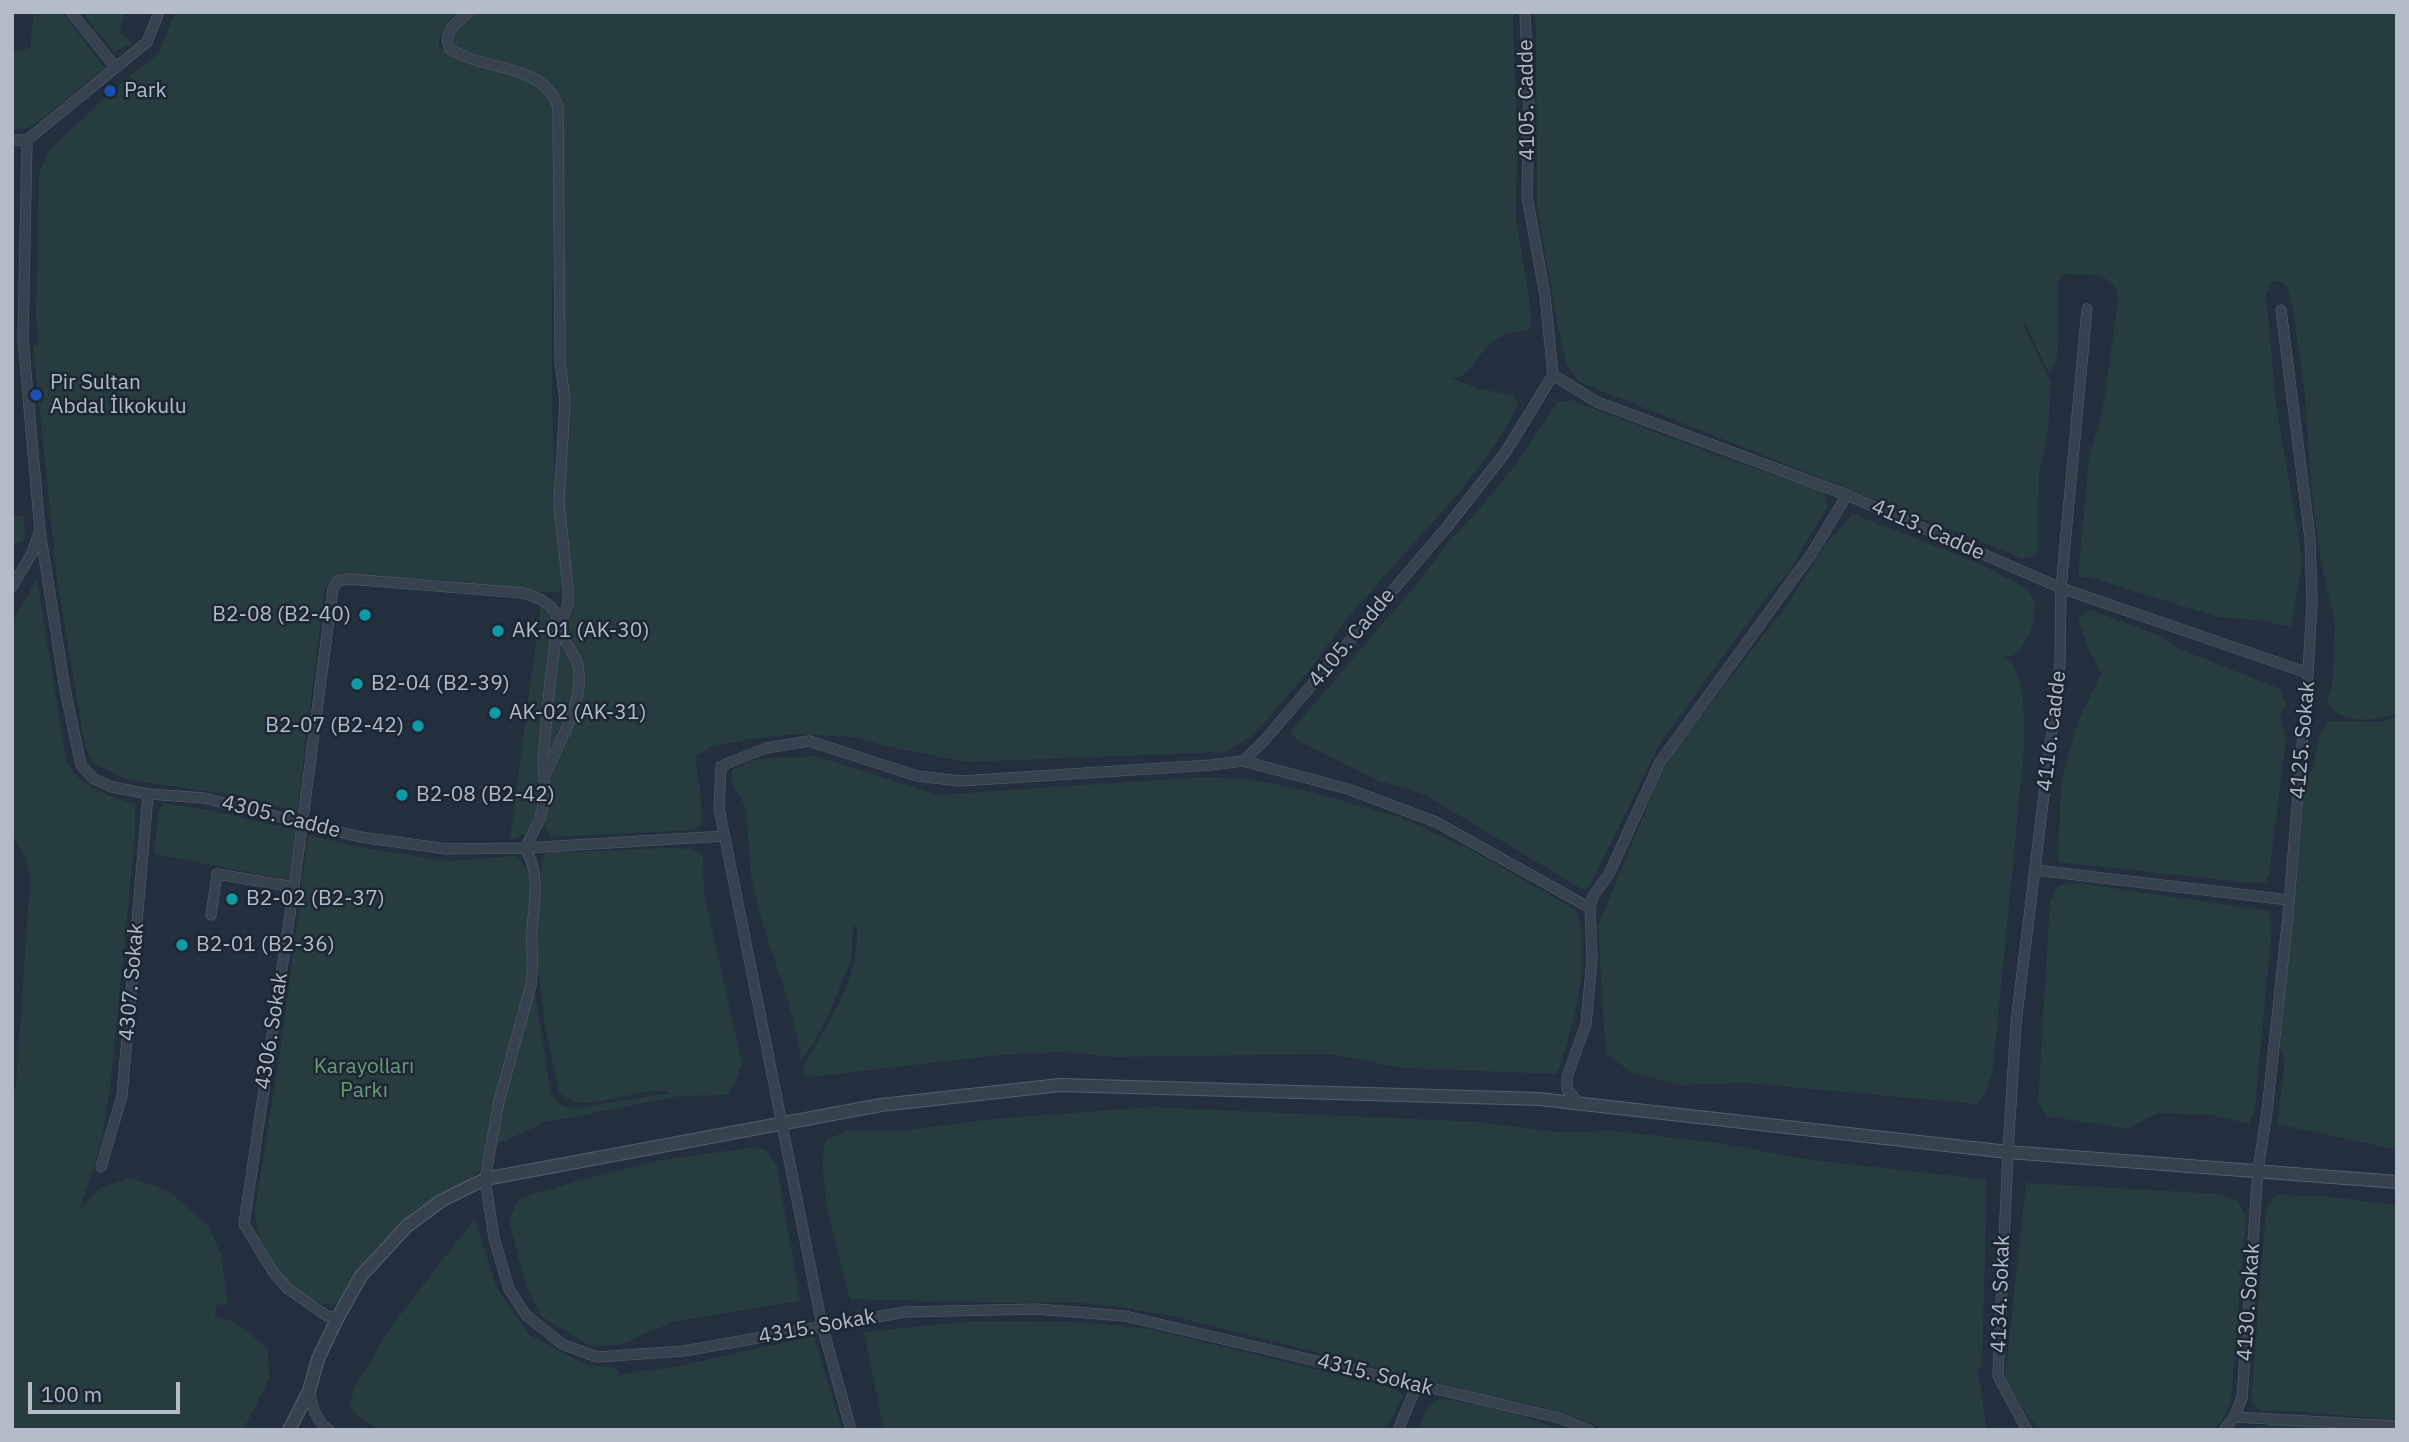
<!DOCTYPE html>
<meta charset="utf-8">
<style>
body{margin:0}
#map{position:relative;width:2409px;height:1442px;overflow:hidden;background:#242f3e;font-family:"IBM Plex Sans",sans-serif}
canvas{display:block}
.frame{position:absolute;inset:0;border:14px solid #b4bcc9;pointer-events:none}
.scale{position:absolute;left:28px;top:1382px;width:152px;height:32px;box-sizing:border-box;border:4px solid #b4bcc9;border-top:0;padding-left:9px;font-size:21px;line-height:24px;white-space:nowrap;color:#b4bcc9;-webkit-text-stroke:5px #1d2633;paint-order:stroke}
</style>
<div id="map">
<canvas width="2409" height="1442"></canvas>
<div class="frame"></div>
<div class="scale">100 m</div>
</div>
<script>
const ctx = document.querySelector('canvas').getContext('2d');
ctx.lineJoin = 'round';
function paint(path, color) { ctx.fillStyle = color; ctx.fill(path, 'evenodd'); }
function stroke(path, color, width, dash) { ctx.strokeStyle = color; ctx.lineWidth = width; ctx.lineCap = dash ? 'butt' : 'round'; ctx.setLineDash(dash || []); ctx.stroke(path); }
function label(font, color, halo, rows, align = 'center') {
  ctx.font = font + ' "IBM Plex Sans",sans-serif'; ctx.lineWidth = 5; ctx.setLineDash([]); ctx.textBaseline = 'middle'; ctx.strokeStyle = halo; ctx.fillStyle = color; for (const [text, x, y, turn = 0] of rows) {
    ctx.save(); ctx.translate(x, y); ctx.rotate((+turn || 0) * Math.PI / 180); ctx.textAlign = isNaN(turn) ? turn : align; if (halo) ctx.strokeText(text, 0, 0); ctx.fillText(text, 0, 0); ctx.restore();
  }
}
paint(new Path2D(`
 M34 12H62L105 68 39 121 28 128 12 129V53L30 48Z
 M82 12H126L119 32 133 43 114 52Z
 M175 12H463C452 24 438 31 439 47 447 52 454 57 462 61 484 69 532 73 547 91 563 112 556 164 555 190 551 321 548 454 564 584L558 592H537L442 580 342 575 330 580 325 588 297 812 237 795 127 780 93 763 85 747 57 578 33 346H38L36 315 39 174 49 150 120 84 161 52 160 50Z
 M472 12H1515L1513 18 1517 141 1516 218 1530 303 1532 325 1526 331C1515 332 1504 334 1494 340 1477 352 1473 379 1450 378L1480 389 1513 395 1518 405 1495 445 1462 489 1348 617 1309 671 1251 737 1225 752 966 762 886 746 853 737 796 734 749 739 714 746 695 756 700 787 702 824 695 830 550 837 544 820 552 767 569 738 581 696V668L567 621 572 599 563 524 562 476 569 391 560 318V104L552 86 541 77 462 53 452 48C450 30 460 24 472 12Z
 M1534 12H2397V713C2378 722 2338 725 2327 701L2332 686 2335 623 2321 562 2312 497 2305 395 2293 310 2288 289 2280 281 2272 282 2266 295 2277 411 2300 544 2302 564 2291 627 2264 621 2219 617 2088 577 2078 578 2089 457 2102 414 2118 300C2117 271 2087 275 2064 274L2060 276C2055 295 2065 364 2049 373L2023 319 2025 330 2051 382 2048 430 2039 475 2037 555 2022 558 1579 382 1567 366 1558 328 1537 207 1536 31Z
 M1571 400 1725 458 1824 492 1828 505 1788 573 1761 604 1660 743 1589 887 1582 889 1427 796 1406 788 1379 781 1299 741 1292 735 1291 731 1425 574 1446 544 1465 526 1516 465 1558 402Z
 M1853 514 1971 560 2028 589 2036 604 2033 626 2021 649 2012 656 2002 655C2006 659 2011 663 2014 667 2025 689 2025 727 2024 751L1993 1069 1986 1092 1977 1104 1745 1083 1681 1085 1633 1073 1607 1054 1604 1028 1598 926 1660 776 1672 753 1786 606 1828 541Z
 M12 516H23L25 536 23 541 14 544Z
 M37 579 67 764C83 788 108 796 135 804V835L111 1081 101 1145 80 1209 102 1187 132 1178 168 1191 209 1227 221 1255 228 1304 216 1305 215 1316 235 1322 268 1348 269 1379 243 1430H12V1094L16 1087 30 880 26 858 12 834V623Z
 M541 603 552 616 554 624 542 786 535 820 526 834 510 839Z
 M2090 610 2156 634 2179 649 2280 689 2286 704 2280 717 2286 740 2269 873 2266 882 2251 883 2058 862 2061 783 2078 721 2101 674 2097 662 2088 648 2078 619Z
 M560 646C580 655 579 686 574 705 568 723 556 742 547 759L556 659Z
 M2397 716V1150L2277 1124 2285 1061 2280 1046 2291 930 2295 927 2293 923 2306 774 2312 771 2320 734 2329 721 2381 722Z
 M816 756 938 795 1201 777 1250 779 1304 790 1399 817 1473 851 1576 910C1593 955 1573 1030 1557 1074L1403 1068 1329 1054 1114 1057 1061 1052 1000 1055 810 1077 805 1074 803 1067C828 1023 860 980 857 927L855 925 853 928 851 961 829 1013 812 1046 801 1061C794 1002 767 948 754 890 748 865 749 837 746 810 742 794 730 791 732 770L758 759Z
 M163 803 213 811 296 830 289 880 154 854 158 811Z
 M308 835 364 848 447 861 515 856 523 864 531 879 528 920 529 972 524 998 504 1060 481 1169 464 1184 416 1212 390 1234 370 1255 338 1305C327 1304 316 1304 306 1298 276 1281 256 1243 255 1210L282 1039Z
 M667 848 692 849 703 855 704 893 742 1063 736 1082 726 1095 680 1096 546 1122 495 1145 505 1088 534 985 551 1094 559 1103 569 1109 671 1093C651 1083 600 1109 573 1101 568 1100 563 1095 559 1092L545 1026 535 943 542 862 547 850 573 852Z
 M2078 883 2269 911 2272 927 2255 1107 2249 1124 2212 1115 2158 1113 2127 1129 2047 1116 2038 1102 2050 902 2058 886Z
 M1151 1107 1480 1122 1555 1132 1615 1131 1711 1142 1812 1160 1982 1179 1987 1181 1982 1366 1978 1371 1987 1430H1605C1569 1412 1532 1404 1493 1397L1172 1316 1114 1306 1068 1302 1017 1303 850 1299C840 1257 814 1181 826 1140L847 1131H900L992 1119Z
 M756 1147 767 1151 777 1166 800 1301 673 1322 619 1345 590 1346 541 1316 526 1286 509 1220 518 1199 573 1182 661 1160Z
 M2026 1183 2220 1194 2238 1201 2246 1218 2231 1401 2221 1423 2213 1430H2040L2027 1415 2005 1379Z
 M2277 1195 2322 1196 2397 1205V1420L2290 1411H2260L2251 1402 2266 1208Z
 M475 1218 496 1287 530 1335 587 1365 611 1367 617 1370 619 1375 678 1366 814 1336 842 1430H380L360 1418 349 1405 356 1385 393 1324Z
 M974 1321 1078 1322 1150 1329 1393 1388 1404 1395 1385 1430H884L864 1332Z
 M1441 1398 1510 1412 1563 1430H1419L1426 1409Z
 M2322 1424 2387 1430H2247C2260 1422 2305 1425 2322 1424Z`), '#263c3f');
const minor = new Path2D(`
 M71 12 116 68
 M468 12C456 24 443 31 449 48 483 72 544 62 558 107L560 361 565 401 559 503 568 588V603L556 637 550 682 543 760 545 795 540 819 525 848C541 874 534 901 532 930 531 949 534 966 531 985L499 1101 485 1179 494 1238 509 1289 526 1315 562 1344 597 1357 684 1351 905 1312 1036 1309 1125 1316 1559 1418 1589 1430
 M12 140H27L147 42 159 12
 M1553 375 1597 402 1847 495 2061 588 2308 673
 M40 531 65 689 81 765 94 779 112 787 148 794 204 798 360 837 447 849 525 848 725 836
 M12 587 32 553 40 531 23 339 27 140
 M1243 761 1348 789 1436 822 1590 908
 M2035 870 2289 900
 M211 915 217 874 294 887
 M1580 1105 1567 1089V1077L1586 1024 1592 960 1590 908 1593 896 1609 874 1660 762 1812 553 1847 495
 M101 1167 122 1096 148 794
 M338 1317 327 1316 288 1289 273 1272 244 1224 294 887 333 588 338 581 349 579 523 593C557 603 554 610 566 641 569 649 576 657 578 665 585 705 560 738 546 773
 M309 1391C313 1407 315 1420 329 1430
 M2234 1417 2397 1426
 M851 1430 822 1325 719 808 721 766 766 748 809 741 917 776 960 781 1211 765 1243 761 1263 742 1447 527 1505 453 1553 375 1545 295 1527 196 1529 106 1525 12
 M1398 1430 1417 1385
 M2027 1430 1998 1376 2008 1152 2016 1023 2060 664 2061 588 2087 309
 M2224 1430 2234 1417 2242 1398 2258 1170 2267 1111 2288 916 2308 673 2312 603 2310 538 2281 310`);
const tertiary = new Path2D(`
 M289 1430 309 1391 318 1359 338 1317 361 1276 407 1226 441 1201 485 1179 881 1105 1060 1085 1539 1099 2008 1152 2397 1182`);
stroke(minor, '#565f6c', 11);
stroke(tertiary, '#565f6c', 14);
stroke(minor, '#38414e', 10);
stroke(tertiary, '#38414e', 12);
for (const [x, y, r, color] of [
 [110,91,7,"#1a4fb4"],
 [36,395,7,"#1a4fb4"],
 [365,615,7,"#0f9aa8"],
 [498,631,7,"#0f9aa8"],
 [357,684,7,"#0f9aa8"],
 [495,713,7,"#0f9aa8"],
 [418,726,7,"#0f9aa8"],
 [402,795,7,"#0f9aa8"],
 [232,899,7,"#0f9aa8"],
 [182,945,7,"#0f9aa8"]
]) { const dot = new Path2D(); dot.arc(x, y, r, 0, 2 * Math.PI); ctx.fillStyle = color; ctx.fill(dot); stroke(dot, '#1d2633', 2.5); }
label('21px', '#b4bcc9', '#1d2633', [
 ["Park",124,91],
 ["Pir Sultan",50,383],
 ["Abdal İlkokulu",50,407],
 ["B2-08 (B2-40)",351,615,"right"],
 ["AK-01 (AK-30)",512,631],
 ["B2-04 (B2-39)",371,684],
 ["AK-02 (AK-31)",509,713],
 ["B2-07 (B2-42)",404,726,"right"],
 ["B2-08 (B2-42)",416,795],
 ["B2-02 (B2-37)",246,899],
 ["B2-01 (B2-36)",196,945]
], 'left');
label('21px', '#b4bcc9', '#1d2633', [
 ["4105. Cadde",1527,100,-91],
 ["4113. Cadde",1928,530,24],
 ["4105. Cadde",1352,638,-50],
 ["4116. Cadde",2052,731,-83],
 ["4125. Sokak",2303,740,-85],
 ["4305. Cadde",281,817,14],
 ["4307. Sokak",132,982,-85],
 ["4306. Sokak",272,1031,-81],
 ["4134. Sokak",2001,1294,-88],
 ["4130. Sokak",2249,1302,-86],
 ["4315. Sokak",817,1327,-10],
 ["4315. Sokak",1375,1375,14]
]);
label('21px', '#6b9a76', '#1d2633', [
 ["Karayolları",364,1067],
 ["Parkı",364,1091]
]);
</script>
